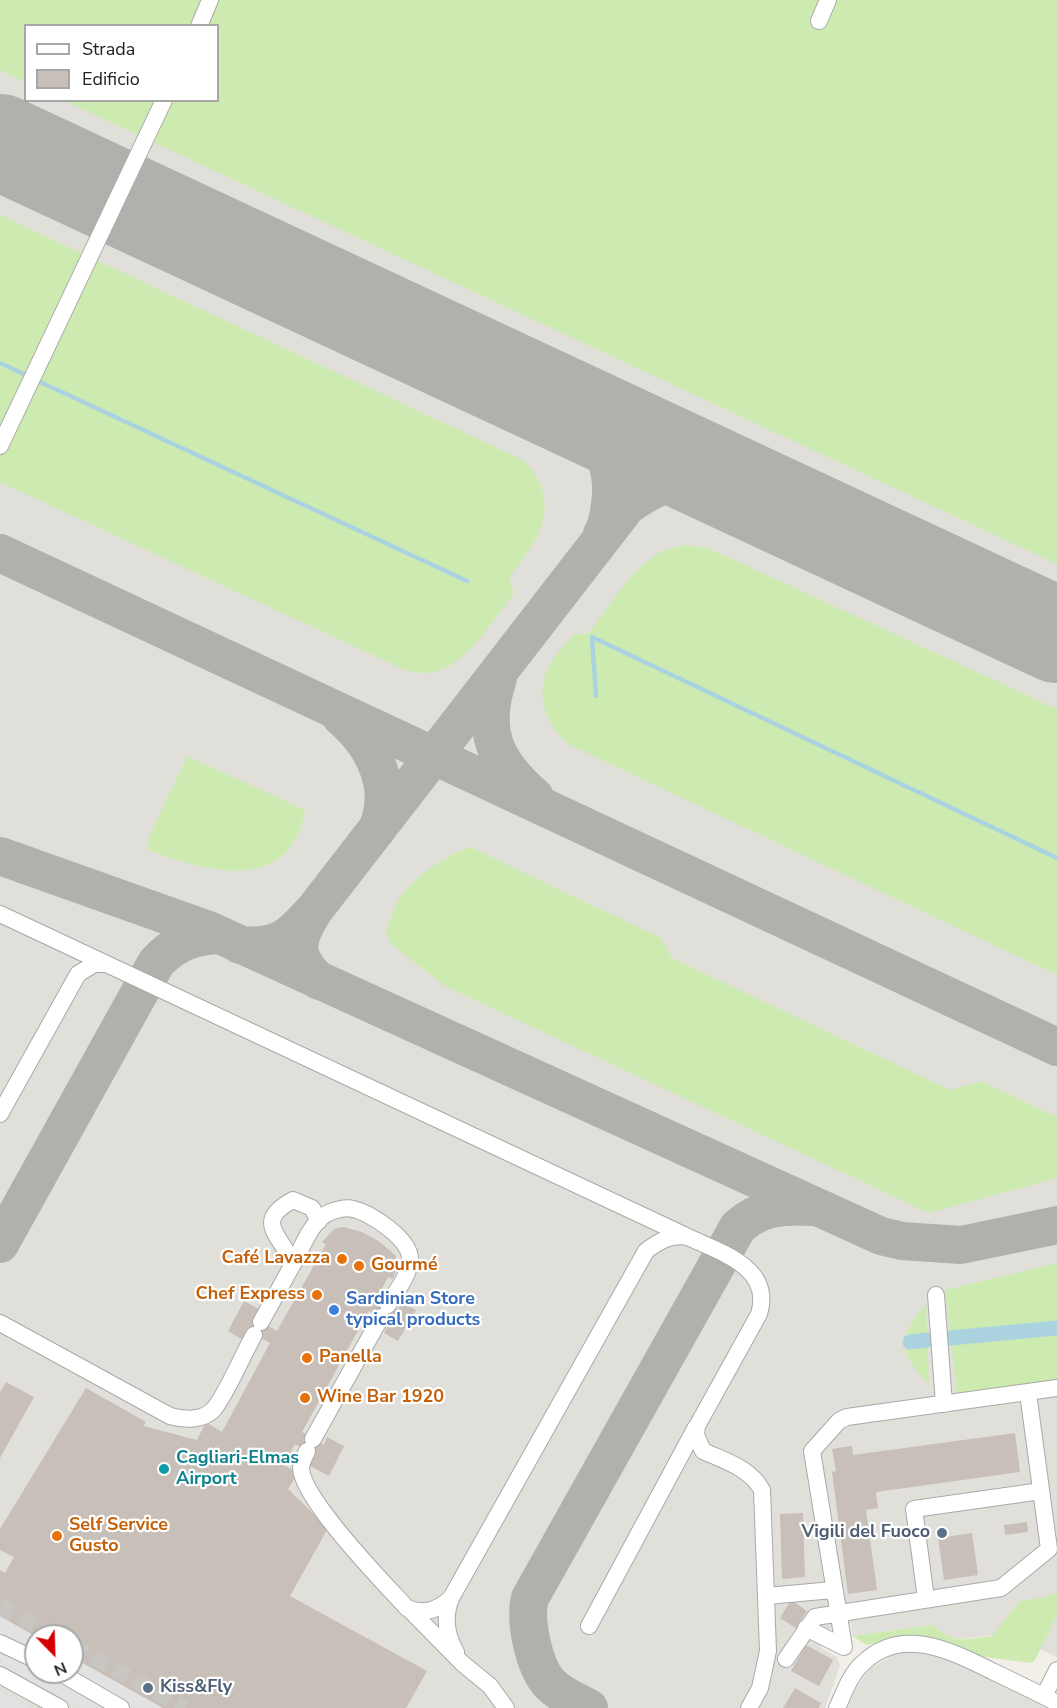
<!DOCTYPE html>
<meta charset="utf-8">
<style>
body{margin:0}
#map{position:relative;width:1057px;height:1708px;overflow:hidden;background:#f2efe9;font-family:"Nunito Sans",sans-serif}
canvas{display:block}
.legend{position:absolute;left:24px;top:24px;width:195px;height:78px;box-sizing:border-box;background:#fff;border:2px solid #a7a7a7;margin:0;padding:8px 10px;list-style:none;font-size:18px;color:#222}
.legend li{display:flex;align-items:center;gap:12px;height:30px}
.legend b{width:30px;border:2px solid #a7a7a7}
.north{position:absolute;left:24px;top:1624px;width:60px;height:60px;box-sizing:border-box;background:#fff;border:2px solid #a7a7a7;border-radius:50%;rotate:157deg;font-size:16px;font-weight:700;line-height:24px;text-align:center;color:#222}
.north::after{content:'';display:block;margin:auto;width:21px;height:27px;background:#d40000;clip-path:polygon(50% 0,100% 100%,50% 72%,0 100%)}
</style>
<div id="map">
<canvas width="1057" height="1708"></canvas>
<ul class="legend">
<li><b style="height:8px;background:#fff"></b>Strada</li>
<li><b style="height:16px;background:#c7bfb8"></b>Edificio</li>
</ul>
<div class="north">N</div>
</div>
<script>
const ctx = document.querySelector('canvas').getContext('2d');
ctx.lineJoin = 'round';
function paint(path, color) { ctx.fillStyle = color; ctx.fill(path, 'evenodd'); }
function stroke(path, color, width, dash) { ctx.strokeStyle = color; ctx.lineWidth = width; ctx.lineCap = dash ? 'butt' : 'round'; ctx.setLineDash(dash || []); ctx.stroke(path); }
function label(font, color, halo, rows, align = 'center') {
  ctx.font = font + ' "Nunito Sans",sans-serif'; ctx.lineWidth = 4.5; ctx.setLineDash([]); ctx.textBaseline = 'middle'; ctx.strokeStyle = halo; ctx.fillStyle = color; for (const [text, x, y, turn = 0] of rows) {
    ctx.save(); ctx.translate(x, y); ctx.rotate((+turn || 0) * Math.PI / 180); ctx.textAlign = isNaN(turn) ? turn : align; if (halo) ctx.strokeText(text, 0, 0); ctx.fillText(text, 0, 0); ctx.restore();
  }
}
paint(new Path2D(`
 M0 0H1057V1657L1040 1649 1050 1628 961 1639 947 1637 933 1625 852 1636 851 1624 831 1627 821 1648 837 1657 840 1666 825 1708H0ZM26 26H218V100H26ZM36 1636H72V1672H36Z
 M909 1650 940 1654 1053 1708H847L857 1687 870 1669 891 1656Z`), '#e1dfda');
paint(new Path2D(`
 M0 0H1057V564L65 101 218 100V26H26L25 82 0 70Z
 M0 215 523 460C564 502 540 538 509 578L514 593C495 618 466 665 434 672 425 675 414 672 405 670L0 482Z
 M684 545 708 548 1057 709V975L570 745C545 727 534 693 550 664 556 654 566 644 574 634H588C614 601 639 551 684 545Z
 M187 756 305 810C291 897 205 871 148 850L149 846 146 844Z
 M470 847 661 938 672 958 950 1090 981 1081 1057 1117V1178L929 1213 445 986 391 944 386 932C390 922 393 910 398 901 413 877 444 856 470 847Z
 M1057 1263V1380L957 1393 945 1290Z
 M926 1303 929 1385C897 1350 897 1340 926 1303Z
 M1057 1592V1615L1035 1660 1031 1663 976 1656 896 1638 867 1645 852 1636 933 1625C955 1645 964 1639 992 1636L1020 1601 1046 1597Z`), '#cdebb0');
paint(new Path2D(`
 M0 1616 36 1636V1672H72V1657L163 1708H82L0 1663Z
 M0 1691 25 1705 27 1708H0Z`), '#e2e2e2');
stroke(new Path2D(`
 M0 363 28 376
 M36 380 467 581
 M596 696 592 637 1057 858`), '#aad3df', 4.5);
stroke(new Path2D(`
 M950 1338 1057 1328
 M910 1342 927 1340`), '#aad3df', 15);
stroke(new Path2D(`
 M521 385C568 412 613 431 611 494 610 507 609 522 602 534
 M0 553 1057 1047
 M498 678C481 730 493 761 535 797
 M341 717C374 745 396 789 376 831
 M0 856 211 931 881 1236 902 1241 961 1245 1057 1225
 M315 909 627 506C687 465 706 477 769 501
 M240 945C280 948 290 937 315 909 296 938 291 955 319 981
 M0 1244 156 963C174 943 193 936 220 935
 M589 1708C576 1701 559 1694 549 1683 534 1666 524 1620 530 1598L738 1227C759 1208 782 1205 810 1207`), '#b1b0ac', 38);
stroke(new Path2D(`
 M0 142 1057 635`), '#b1b0ac', 96);
paint(new Path2D(`
 M343 1227 362 1232 380 1242 395 1255 398 1265 393 1279 388 1277 377 1298 398 1310 402 1302 416 1310 398 1341 384 1333 390 1322 369 1311 302 1432 324 1445 327 1437 344 1446 329 1476 310 1466 315 1456 295 1444 284 1465 298 1473 288 1489 328 1528 290 1596 427 1671 406 1708H163L72 1657V1636H35L0 1616V1570L5 1573 14 1557 0 1550V1529L86 1388 146 1422 143 1426 197 1440 206 1422 222 1432 270 1343 248 1331 243 1340 228 1331 244 1301 260 1310 255 1318 277 1331 326 1244 322 1242 334 1229Z
 M6 1382 34 1397 0 1458V1392Z
 M1015 1433 1020 1472 876 1492 878 1508 866 1510 877 1590 848 1594 832 1472 836 1471 832 1449 852 1446 853 1455Z
 M803 1513 805 1577 782 1579 780 1514Z
 M1027 1522 1028 1532 1005 1535 1004 1525Z
 M972 1533 978 1575 944 1580 938 1538Z
 M791 1600 807 1611 796 1628 780 1618Z
 M806 1645 833 1660 819 1686 791 1671Z
 M795 1688 821 1703 819 1708H783Z`), '#c7bfb8');
stroke(new Path2D(`
 M0 1605 56 1636
 M72 1645 185 1708`), '#c8c6c1', 16, [16, 8]);
const minor = new Path2D(`
 M819 21 828 0
 M199 26 210 0
 M0 446 164 100
 M0 914 686 1236
 M0 1114 78 974 94 964H106
 M319 1221 312 1208 293 1200C252 1222 282 1236 293 1264 302 1248 310 1224 326 1214 333 1210 346 1207 353 1209 371 1213 410 1239 410 1259 410 1275 396 1291 388 1305
 M936 1295 944 1404
 M261 1322 293 1264
 M0 1323 170 1416C184 1420 203 1421 214 1409 228 1391 242 1356 254 1335
 M313 1439 381 1317
 M307 1451C305 1456 301 1463 301 1468 302 1499 384 1583 407 1608 424 1615 438 1610 451 1598L646 1251C659 1241 671 1234 688 1237 722 1253 773 1268 759 1314L697 1426 696 1435 703 1451C725 1461 750 1468 762 1490L768 1651 760 1688 749 1708
 M767 1596 833 1590
 M451 1598C444 1616 446 1635 456 1652
 M926 1599 914 1509 1041 1491
 M408 1608 462 1663 490 1686 506 1708
 M589 1626 696 1427
 M806 1628 844 1647 812 1451 839 1421 847 1417 1057 1388
 M0 1643 36 1660
 M786 1659 815 1617 1001 1588 1049 1549 1028 1393
 M59 1672 121 1708
 M0 1675 60 1708
 M1044 1696 1057 1670
 M837 1708C844 1693 850 1675 862 1664 902 1624 953 1652 994 1672 1015 1682 1036 1692 1057 1703`);
stroke(minor, '#a9a9a9', 18);
stroke(minor, '#fff', 16);
for (const [x, y, r, color] of [
 [342,1259,6,"#e8710a"],
 [359,1266,6,"#e8710a"],
 [317,1295,6,"#e8710a"],
 [334,1310,6,"#3f7fe0"],
 [307,1358,6,"#e8710a"],
 [305,1398,6,"#e8710a"],
 [164,1469,6,"#0f9aa8"],
 [942,1533,6,"#5c6f8a"],
 [57,1536,6,"#e8710a"],
 [148,1688,6,"#5c6f8a"]
]) { const dot = new Path2D(); dot.arc(x, y, r, 0, 2 * Math.PI); ctx.fillStyle = color; ctx.fill(dot); stroke(dot, '#fff', 2); }
label('bold 18px', '#c56008', '#fff', [
 ["Café Lavazza",330,1259,"right"],
 ["Gourmé",371,1266],
 ["Chef Express",305,1295,"right"],
 ["Panella",319,1358],
 ["Wine Bar 1920",317,1398],
 ["Self Service",69,1526],
 ["Gusto",69,1547]
], 'left');
label('bold 18px', '#366cbe', '#fff', [
 ["Sardinian Store",346,1300],
 ["typical products",346,1321]
], 'left');
label('bold 18px', '#0d838f', '#fff', [
 ["Cagliari-Elmas",176,1459],
 ["Airport",176,1480]
], 'left');
label('bold 18px', '#4e5e75', '#fff', [
 ["Vigili del Fuoco",930,1533],
 ["Kiss&Fly",160,1688,"left"]
], 'right');
</script>
